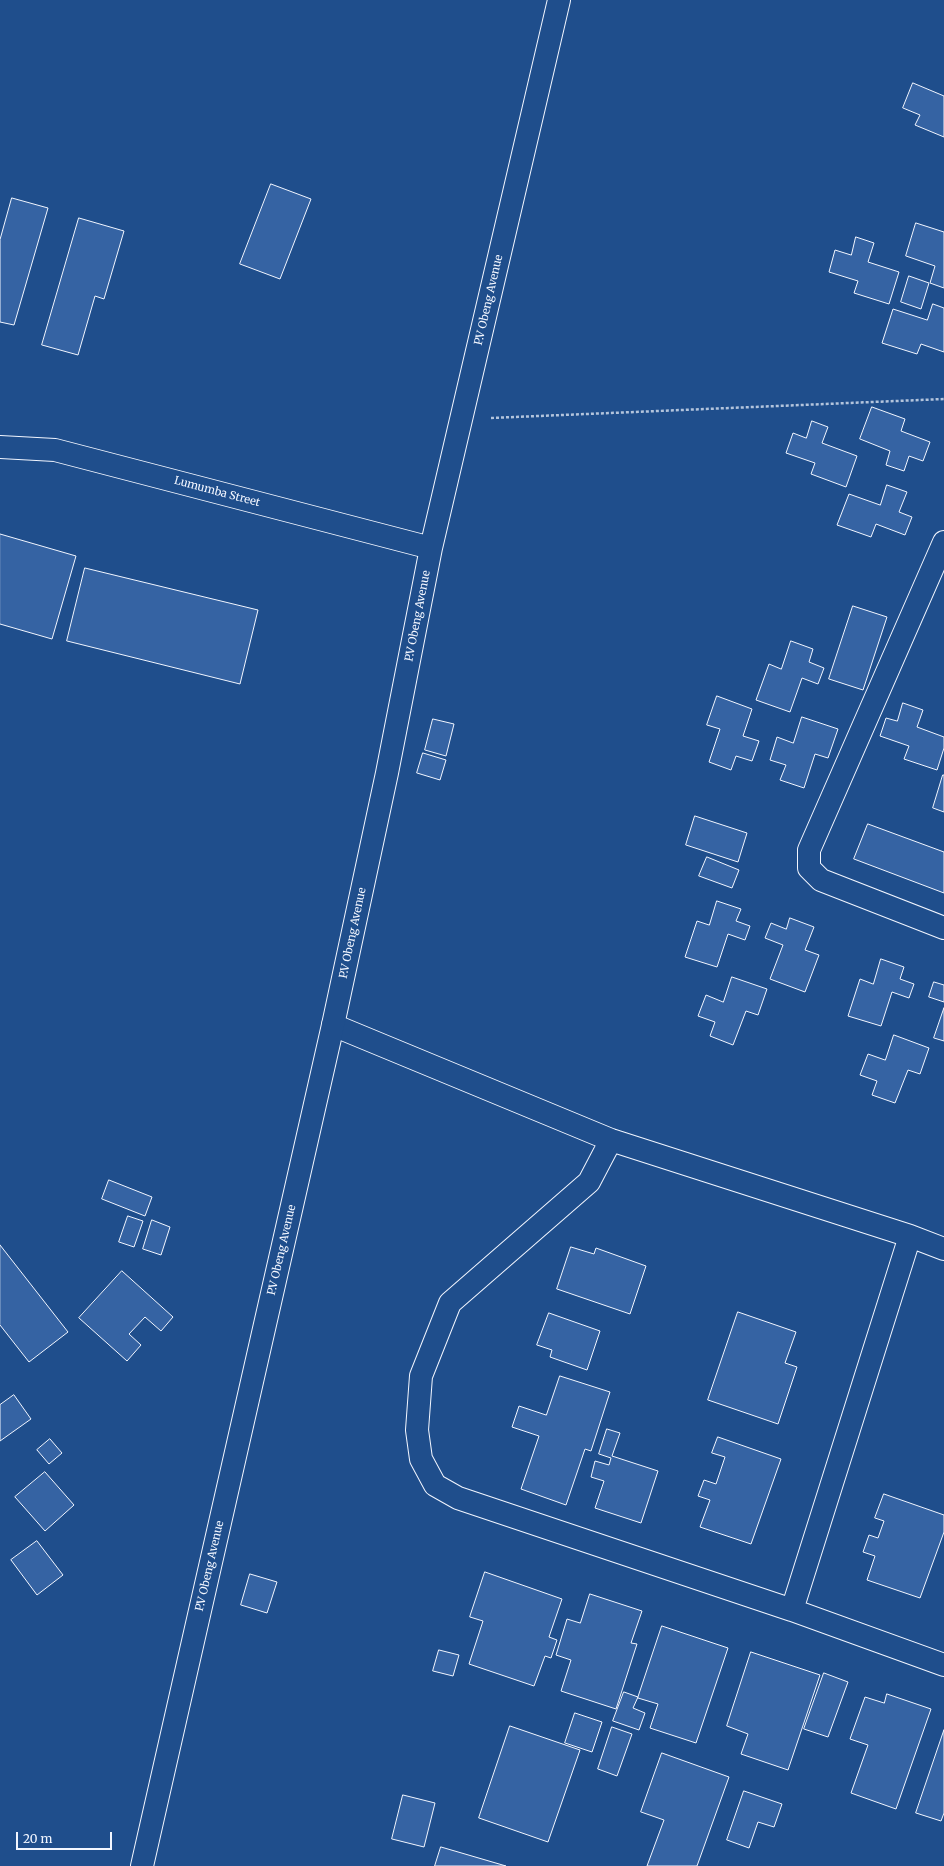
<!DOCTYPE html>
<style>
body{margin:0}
#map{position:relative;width:944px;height:1866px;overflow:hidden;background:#1f4e8c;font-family:Merriweather,serif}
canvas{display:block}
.scale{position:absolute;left:16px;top:1832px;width:96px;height:18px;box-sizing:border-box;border:2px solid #f2f6ff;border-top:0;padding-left:5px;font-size:12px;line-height:14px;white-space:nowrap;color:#f2f6ff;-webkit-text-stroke:3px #1f4e8c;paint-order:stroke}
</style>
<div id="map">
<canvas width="944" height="1866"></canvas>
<div class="scale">20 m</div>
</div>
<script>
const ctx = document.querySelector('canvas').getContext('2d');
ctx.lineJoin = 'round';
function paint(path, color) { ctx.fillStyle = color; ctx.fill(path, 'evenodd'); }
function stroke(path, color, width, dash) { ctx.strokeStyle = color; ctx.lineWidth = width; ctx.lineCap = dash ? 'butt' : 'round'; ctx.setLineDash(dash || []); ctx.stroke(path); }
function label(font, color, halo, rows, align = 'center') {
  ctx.font = font + ' Merriweather,serif'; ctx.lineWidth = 3; ctx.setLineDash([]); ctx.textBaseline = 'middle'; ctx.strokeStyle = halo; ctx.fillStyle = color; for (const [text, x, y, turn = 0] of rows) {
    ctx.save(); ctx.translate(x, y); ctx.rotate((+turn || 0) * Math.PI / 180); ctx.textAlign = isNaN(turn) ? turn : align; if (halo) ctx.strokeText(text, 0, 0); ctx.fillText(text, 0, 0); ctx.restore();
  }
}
const building = new Path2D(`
 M913 83 944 96V137L915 125 920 115 903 108Z
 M271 184 311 199 280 279 240 264Z
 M12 198 48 208 14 325 0 322V240Z
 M79 218 124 231 104 299 95 296 78 355 42 345Z
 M916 223 944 232V288L930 283 935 266 906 256Z
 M856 237 874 243 868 262 899 272 889 304 854 293 858 281 829 272 835 250 851 255Z
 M909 276 929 283 921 309 901 302Z
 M933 304 944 308V352L921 344 917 354 882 343 893 309 927 320Z
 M872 407 905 419 901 431 930 442 923 461 909 456 904 471 886 465 890 451 860 439Z
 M812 421 828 427 822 443 857 456 846 487 811 474 815 463 786 453 793 433 806 438Z
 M887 485 907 492 899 512 912 517 905 535 876 524 871 537 837 525 849 494 880 505Z
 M0 534 76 556 52 639 0 624Z
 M85 568 258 610 240 684 67 641Z
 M853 606 887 617 863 690 829 679Z
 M791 641 813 649 809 662 824 668 818 684 802 678 790 712 756 700 769 664 781 669Z
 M717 696 752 709 743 736 759 741 752 761 736 756 731 770 709 762 720 729 707 725Z
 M903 703 923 710 917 727 944 737V748L937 770 904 759 909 746 880 736 886 718 897 721Z
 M802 717 838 729 828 758 815 754 804 788 780 780 786 765 770 760 777 737 793 743Z
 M433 719 454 724 446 756 425 750Z
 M423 753 446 760 440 780 417 773Z
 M943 775H944V812L933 808Z
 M695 816 747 833 738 862 686 845Z
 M868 824 944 852V893L854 859Z
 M707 857 739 870 732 888 699 876Z
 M717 901 741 909 736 921 750 926 745 940 728 934 717 967 685 957 697 921 709 925Z
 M790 918 814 927 805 950 819 955 805 992 770 979 783 945 765 938 771 923 786 929Z
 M881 959 904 967 900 979 914 984 909 998 892 992 881 1026 848 1016 860 979 873 984Z
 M732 977 767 989 758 1015 746 1011 733 1045 710 1036 715 1022 698 1016 706 995 723 1002Z
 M934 982 944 985V1002L929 997Z
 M944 1008V1041L934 1038Z
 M894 1035 929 1048 920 1074 908 1070 895 1103 872 1095 877 1081 860 1075 868 1054 885 1060Z
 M109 1180 152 1197 145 1216 102 1199Z
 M128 1216 143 1221 134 1247 119 1242Z
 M152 1220 170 1227 161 1255 143 1249Z
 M0 1245 68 1332 29 1362 0 1325Z
 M571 1247 594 1254 596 1248 646 1266 630 1314 557 1289Z
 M122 1271 173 1317 161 1331 145 1317 129 1334 141 1345 127 1361 79 1318Z
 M738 1312 796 1332 785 1363 797 1367 778 1424 708 1400Z
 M549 1313 600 1331 587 1370 550 1357 552 1350 537 1345Z
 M560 1376 610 1392 591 1451 585 1449 566 1505 521 1489 539 1436 512 1427 519 1406 546 1415Z
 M14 1395 31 1419 0 1441V1405Z
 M607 1429 620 1433 612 1456 658 1471 641 1523 595 1508 604 1481 591 1477 595 1461 609 1465 611 1458 599 1454Z
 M718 1437 781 1459 751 1544 700 1527 710 1500 698 1496 704 1480 716 1484 725 1457 712 1453Z
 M50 1439 62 1453 49 1464 37 1450Z
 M45 1472 74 1505 45 1531 15 1497Z
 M884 1494 944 1515V1532L920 1598 867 1580 875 1556 863 1552 869 1535 878 1538 884 1521 875 1518Z
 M37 1541 63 1575 37 1595 11 1560Z
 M485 1572 562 1599 549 1637 557 1640 551 1658 545 1656 534 1686 469 1664 483 1621 470 1617Z
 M250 1574 277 1582 267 1613 241 1605Z
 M590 1594 642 1611 631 1643 637 1644 616 1709 561 1691 571 1660 556 1655 567 1619 580 1623Z
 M662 1626 728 1648 696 1743 650 1728 658 1704 638 1698Z
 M439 1650 459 1655 453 1676 433 1671Z
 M751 1652 820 1675 788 1770 741 1754 748 1734 727 1726Z
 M824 1673 848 1682 828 1737 804 1729Z
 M624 1692 638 1697 633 1708 645 1713 639 1730 613 1721Z
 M887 1694 931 1709 896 1809 851 1793 868 1745 850 1739 865 1697 884 1703Z
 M575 1713 602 1722 592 1752 565 1743Z
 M510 1726 580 1750 548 1842 479 1818Z
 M612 1727 632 1734 617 1776 598 1769Z
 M944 1730V1813L941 1821 916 1813Z
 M662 1753 729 1777 697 1866H647L664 1820 641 1812Z
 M744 1791 782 1804 774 1827 758 1822 749 1848 727 1840Z
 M403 1795 435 1803 424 1847 392 1839Z
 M441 1847 506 1866H435Z`);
paint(building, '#3563a3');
stroke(building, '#f2f6ff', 1);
const minor = new Path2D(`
 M944 542 809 850V868L821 880 944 928
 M333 1025 611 1140 910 1236 944 1249
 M611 1140 589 1182 450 1303 421 1376 417 1430 421 1459 435 1485 458 1498 792 1610 944 1665
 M792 1610 910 1236`);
const major = new Path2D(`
 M0 447 55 450 431 548
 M142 1866 333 1025 387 773 431 548 559 0`);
stroke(minor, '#f2f6ff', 24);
stroke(major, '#f2f6ff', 24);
stroke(new Path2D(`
 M491 418 944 399`), '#b3c4dc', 2.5, [3, 2]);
stroke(minor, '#1f4e8c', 22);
stroke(major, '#1f4e8c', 22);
label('11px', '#f2f6ff', '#1f4e8c', [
 ["P.V Obeng Avenue",489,300,-77],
 ["Lumumba Street",217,492,15],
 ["P.V Obeng Avenue",418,616,-79],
 ["P.V Obeng Avenue",353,933,-78],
 ["P.V Obeng Avenue",282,1250,-77],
 ["P.V Obeng Avenue",210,1566,-77]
]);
</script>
